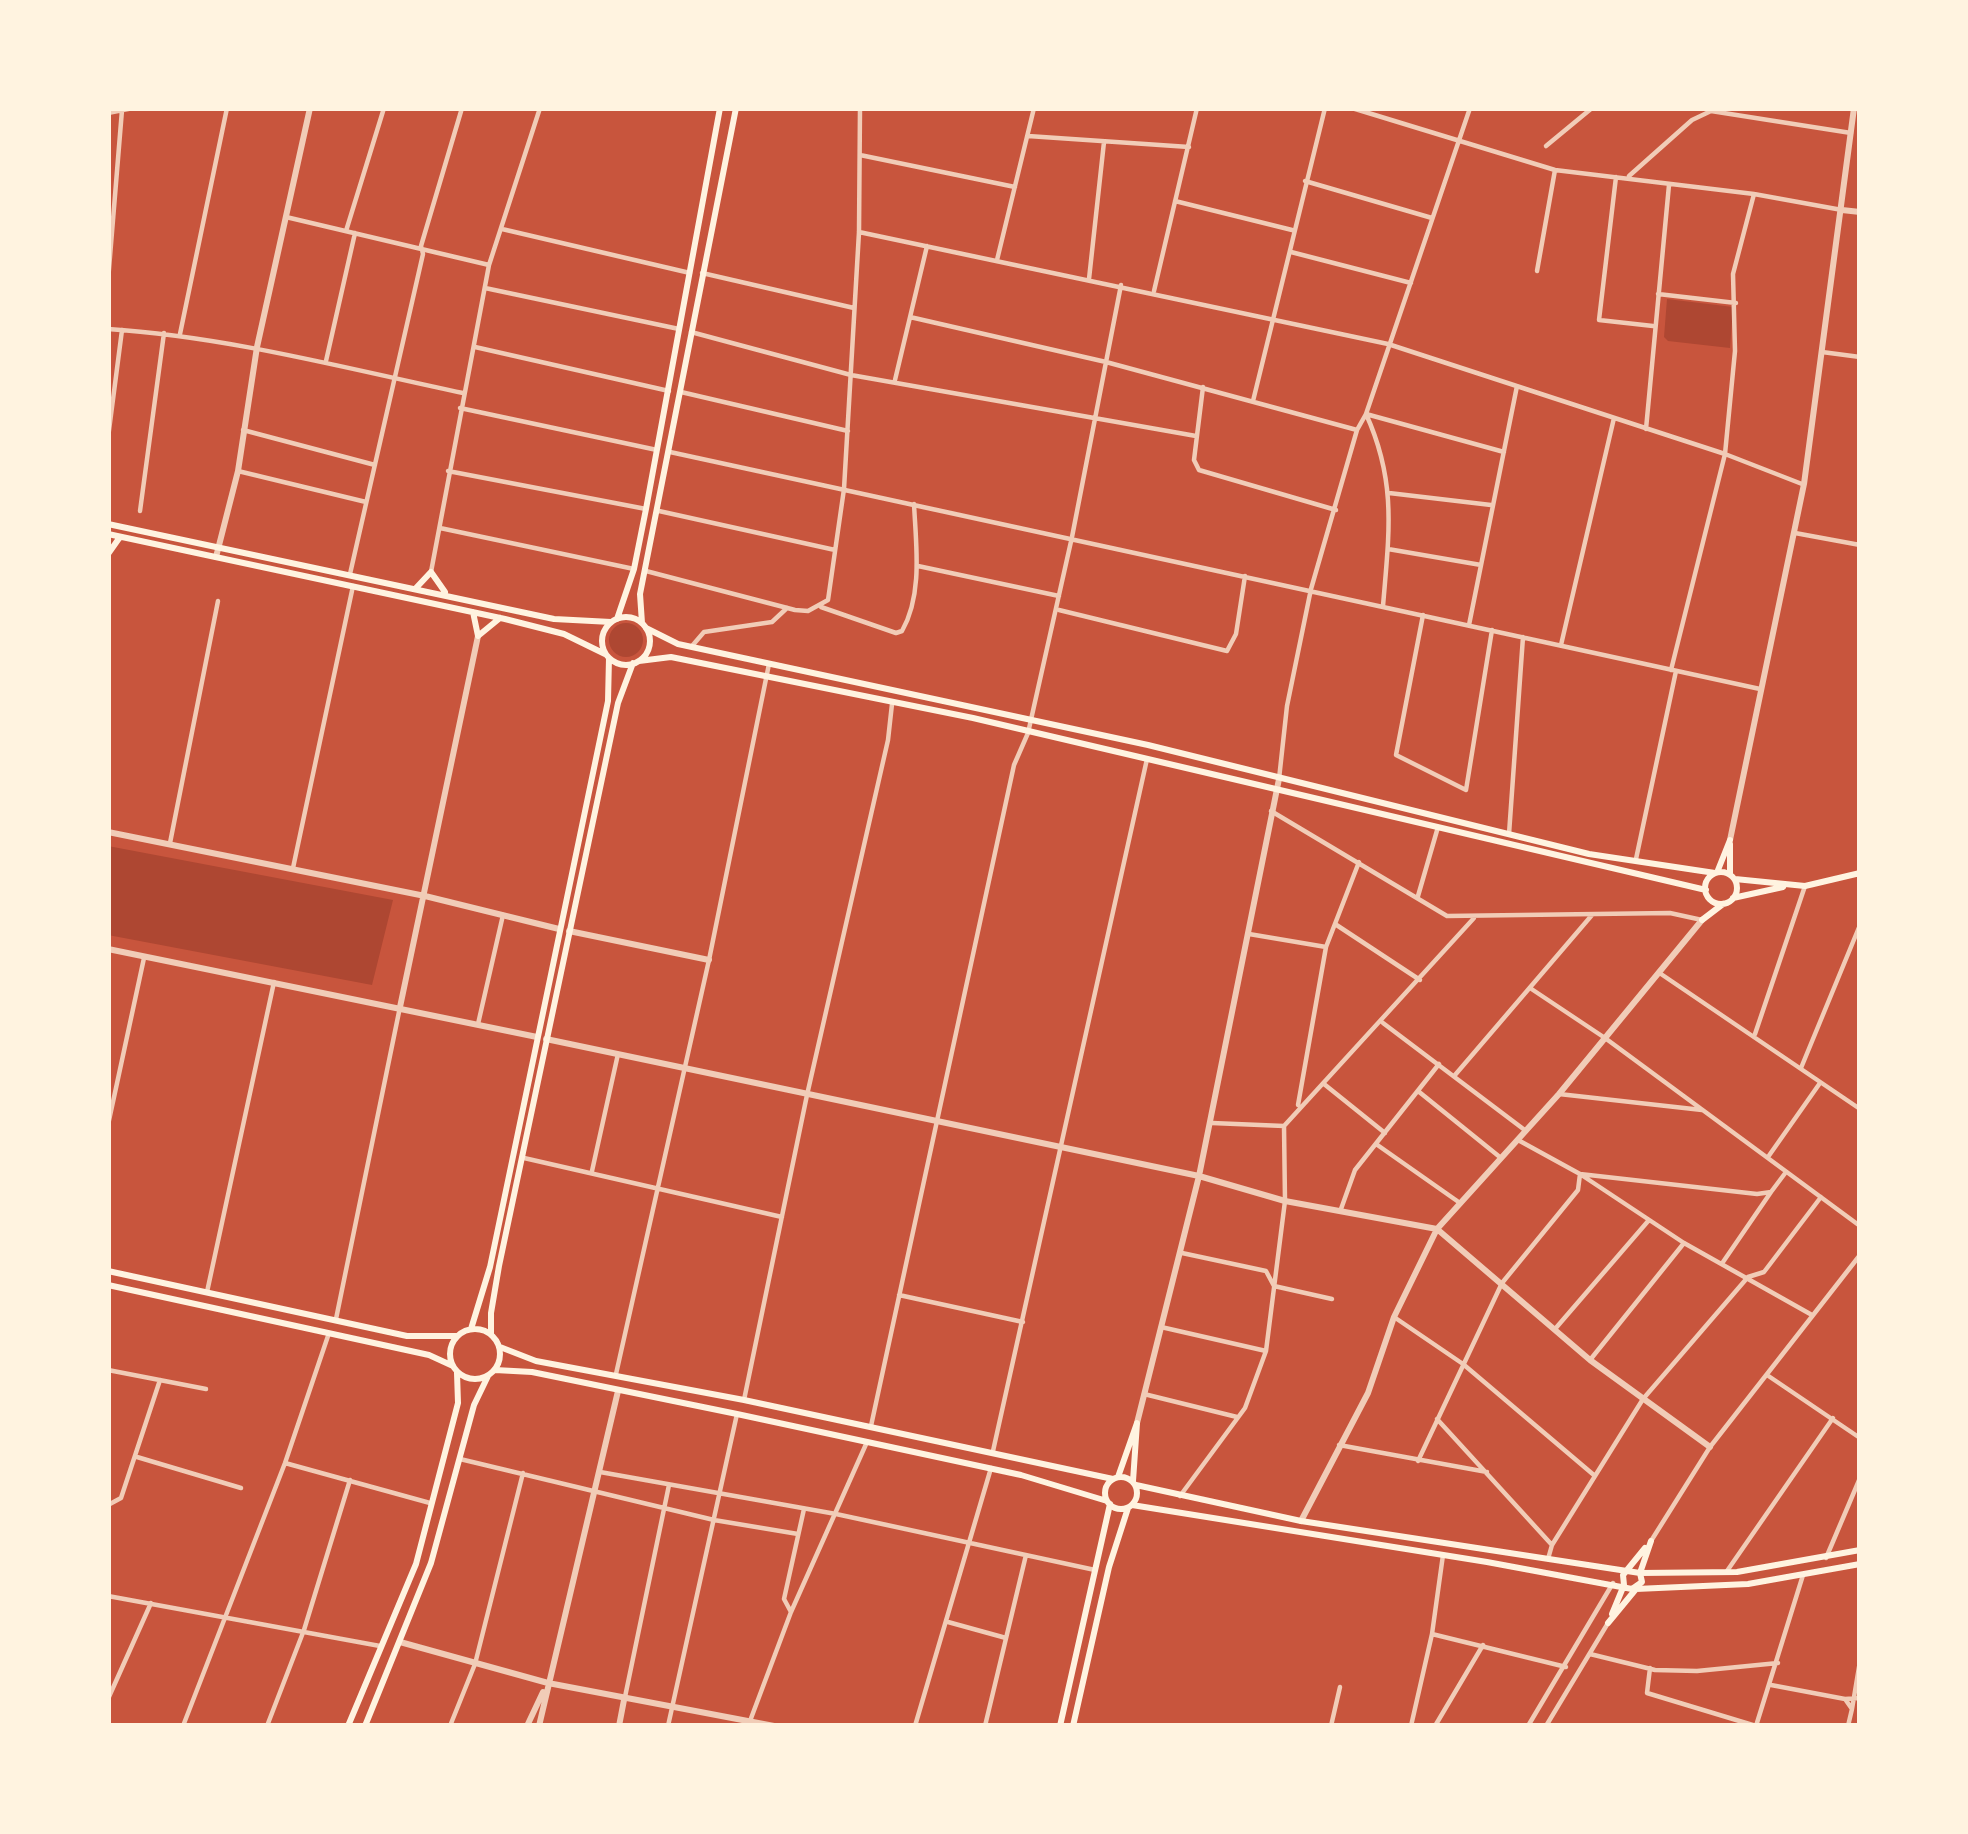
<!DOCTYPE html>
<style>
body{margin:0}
#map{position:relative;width:1968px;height:1834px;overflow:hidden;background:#c8553d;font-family:"Fira Sans",sans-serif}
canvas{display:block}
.frame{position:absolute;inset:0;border:111px solid #fff3e0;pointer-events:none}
</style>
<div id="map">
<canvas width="1968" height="1834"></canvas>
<div class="frame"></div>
</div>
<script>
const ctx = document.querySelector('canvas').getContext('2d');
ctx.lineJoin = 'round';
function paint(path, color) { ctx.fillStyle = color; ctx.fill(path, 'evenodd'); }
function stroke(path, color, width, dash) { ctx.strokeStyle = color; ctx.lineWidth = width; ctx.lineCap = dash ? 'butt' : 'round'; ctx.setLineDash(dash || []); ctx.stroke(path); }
paint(new Path2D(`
 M1667 299 1733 307 1730 348 1668 341 1664 337Z
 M609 640a17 17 0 1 1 34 0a17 17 0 1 1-34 0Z
 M108 846 393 900 372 985 108 935Z`), '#ae4732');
stroke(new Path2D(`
 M1352 108 1555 170 1754 194 1842 210
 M108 113 133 108
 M1028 136 1189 147
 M1546 146 1592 108
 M860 155 1015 187
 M1629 176 1692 120 1711 111 1851 133
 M1616 177 1599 320 1653 326
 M1305 181 1432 218
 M1175 201 1292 230
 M286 217 489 265
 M502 229 690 273
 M346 231 384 108
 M859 232 1388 344 1725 454 1802 484
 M1291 252 1411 283
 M997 260 1034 108
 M1537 271 1555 170
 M702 273 854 308
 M1089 279 1104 142
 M108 281 122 110
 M485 288 679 329
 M1154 291 1197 108
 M1658 294 1736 303
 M910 317 1106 362 1357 430
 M108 329C229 337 344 368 463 393
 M691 332 851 375 1196 436
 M180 334 227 108
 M475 347 669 391
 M1822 352 1860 357
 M326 361 355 233
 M895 380 927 246
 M1203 387 1194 460 1199 470 1336 510
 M681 392 848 431
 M1253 401 1325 108
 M460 408 657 450
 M1366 414C1397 482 1389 533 1383 606
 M1366 414 1504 452
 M1646 429 1669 185
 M243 430 375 465
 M108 438 122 330
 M670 452 1760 689
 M238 471 366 502
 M448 471 646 509
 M1389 493 1491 505
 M140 511 164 333
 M659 511 835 550
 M440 528 634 569
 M1795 533 1860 545
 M1388 549 1481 565
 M918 566 1059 596
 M646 571 795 610 808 611 828 600 844 489 859 232 860 108
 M431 572 489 265 540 108
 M350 574 423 254 421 246 462 108
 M821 607 896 633 902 631C923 594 916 545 914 504
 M1059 610 1227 651 1236 634 1245 576
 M1423 615 1396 755 1466 790 1492 630
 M1469 625 1517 386
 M1561 645 1614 418
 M692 646 704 632 772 622 787 608
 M1671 670 1725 454 1735 351 1733 274 1754 194
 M1279 779 1287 706 1311 589 1357 430 1366 414 1470 108
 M1271 811 1447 916 1670 913 1702 920
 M1509 834 1523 637
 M170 843 218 601
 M1636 859 1676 671
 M293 868 353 586
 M1418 896 1438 827
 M1335 924 1420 980
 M1249 934 1326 947
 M1661 974 1860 1109
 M1530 988 1605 1038 1860 1226
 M1383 1023 1526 1131
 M478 1024 503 915
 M1755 1034 1805 886
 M1801 1068 1860 925
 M1455 1075 1592 915
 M1324 1084 1385 1133
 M1418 1091 1501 1158
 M1559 1094 1702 1110
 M1298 1105 1326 947 1359 862
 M1212 1123 1284 1126
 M108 1125 144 958
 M1518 1140 1580 1174 1757 1194 1771 1192 1786 1172
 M1376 1144 1460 1203
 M1768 1157 1820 1083
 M524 1158 782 1217
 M592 1171 618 1054
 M1341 1209 1355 1170 1439 1064
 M1182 1253 1266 1271 1274 1286 1332 1299
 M1723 1262 1771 1192
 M207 1292 274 982
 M899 1295 1023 1322
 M1394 1317 1463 1364 1595 1476
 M336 1319 400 1007
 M1161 1327 1266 1351
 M1555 1329 1649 1220
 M1590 1360 1684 1243
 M108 1370 206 1389
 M616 1374 709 960 769 664
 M1767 1375 1860 1438
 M1144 1394 1237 1417
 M744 1400 807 1095 888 740 892 704
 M1437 1419 1552 1545 1548 1559
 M871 1426 1014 765 1028 733 1072 537 1121 285
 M1339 1445 1487 1472
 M993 1451 1147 759
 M137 1457 241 1488
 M460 1459 714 1520 798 1534
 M1418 1461 1502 1283 1578 1190 1580 1174 1684 1243 1812 1315
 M285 1463 430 1503
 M600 1472 836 1514 1095 1570
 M1180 1496 1245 1408 1266 1351 1285 1201 1284 1126 1474 918
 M108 1505 121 1498 160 1380
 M1651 1541 1710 1447 1860 1255
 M1552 1545 1643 1399 1748 1277 1764 1272 1821 1197
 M1826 1558 1860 1478
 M1727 1571 1833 1418
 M108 1596 380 1646
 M791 1612 784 1599 804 1509
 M948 1622 1006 1638
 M1432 1634 1566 1667
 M1590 1654 1655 1670 1697 1671 1778 1663
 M1650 1668 1647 1693 1756 1726 1803 1575
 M1771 1685 1845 1699 1860 1698
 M625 1697 669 1485
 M108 1699 151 1603
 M1845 1699 1852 1709 1848 1726
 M1852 1709 1860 1661
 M750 1721 791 1612 867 1442
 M183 1726 285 1463 329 1333
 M267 1726 304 1630 350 1480
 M450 1726 475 1664 523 1473
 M668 1726 737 1414
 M915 1726 991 1468
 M985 1726 1026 1555
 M1331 1726 1340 1687
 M1411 1726 1432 1634 1443 1555
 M1435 1726 1483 1645
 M1528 1726 1613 1583
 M1546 1726 1608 1623`), '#f1ccb7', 4.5);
stroke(new Path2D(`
 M1842 210 1860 212
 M216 557 238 471 257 347 310 108
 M108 832 425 896 559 929
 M1730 840 1804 484 1854 108
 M569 931 709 960
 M108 949 537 1037
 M400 1007 478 636
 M546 1039 1199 1176 1285 1201 1437 1229 1590 1360 1710 1447
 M1137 1423 1199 1176 1279 779
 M1301 1521 1368 1393 1394 1317 1437 1229 1559 1094 1702 920
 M400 1642 548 1683 774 1726
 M527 1726 543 1692
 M539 1726 618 1391
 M619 1726 624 1700`), '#f1ccb7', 6);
stroke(new Path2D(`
 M108 524 554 619 611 622
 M108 534 505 619 564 634 605 654
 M108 554 120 537
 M416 588 431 572 445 592
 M473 612 478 636 500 618
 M602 641a24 24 0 1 1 48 0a24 24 0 1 1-48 0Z
 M617 619 634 569 646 509 720 108
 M642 623 640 594 736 108
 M646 628 678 644 1148 745 1589 854 1715 873
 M639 661 671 657 973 718 1706 890
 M1718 870 1730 840
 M1705 888a16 16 0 1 1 32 0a16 16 0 1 1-32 0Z
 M1730 873V844
 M1735 879 1805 886 1860 873
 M1733 898 1783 887
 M1702 920 1723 904
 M108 1271 407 1336H457
 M108 1285 429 1355 453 1366
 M450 1354a25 25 0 1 1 50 0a25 25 0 1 1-50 0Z
 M471 1329 490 1267 608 701 609 658
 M491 1334V1313L499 1266 618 703 633 663
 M500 1347 536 1361 744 1400 1113 1479
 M495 1370 532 1372 737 1414 1021 1475 1107 1501
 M1105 1493a16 16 0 1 1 32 0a16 16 0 1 1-32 0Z
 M1118 1477 1137 1423 1133 1481
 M1136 1485 1301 1521 1640 1573 1737 1572 1860 1550
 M1132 1505 1487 1562 1632 1589 1642 1582 1640 1573 1651 1541
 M1612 1614 1624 1585 1623 1575 1645 1548
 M1608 1623 1636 1589 1748 1584 1860 1564
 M348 1726 416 1564 458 1403 457 1373
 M365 1726 431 1563 474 1405 488 1376
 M1060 1726 1110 1504
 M1073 1726 1109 1567 1128 1508`), '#fff3e0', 6);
</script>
